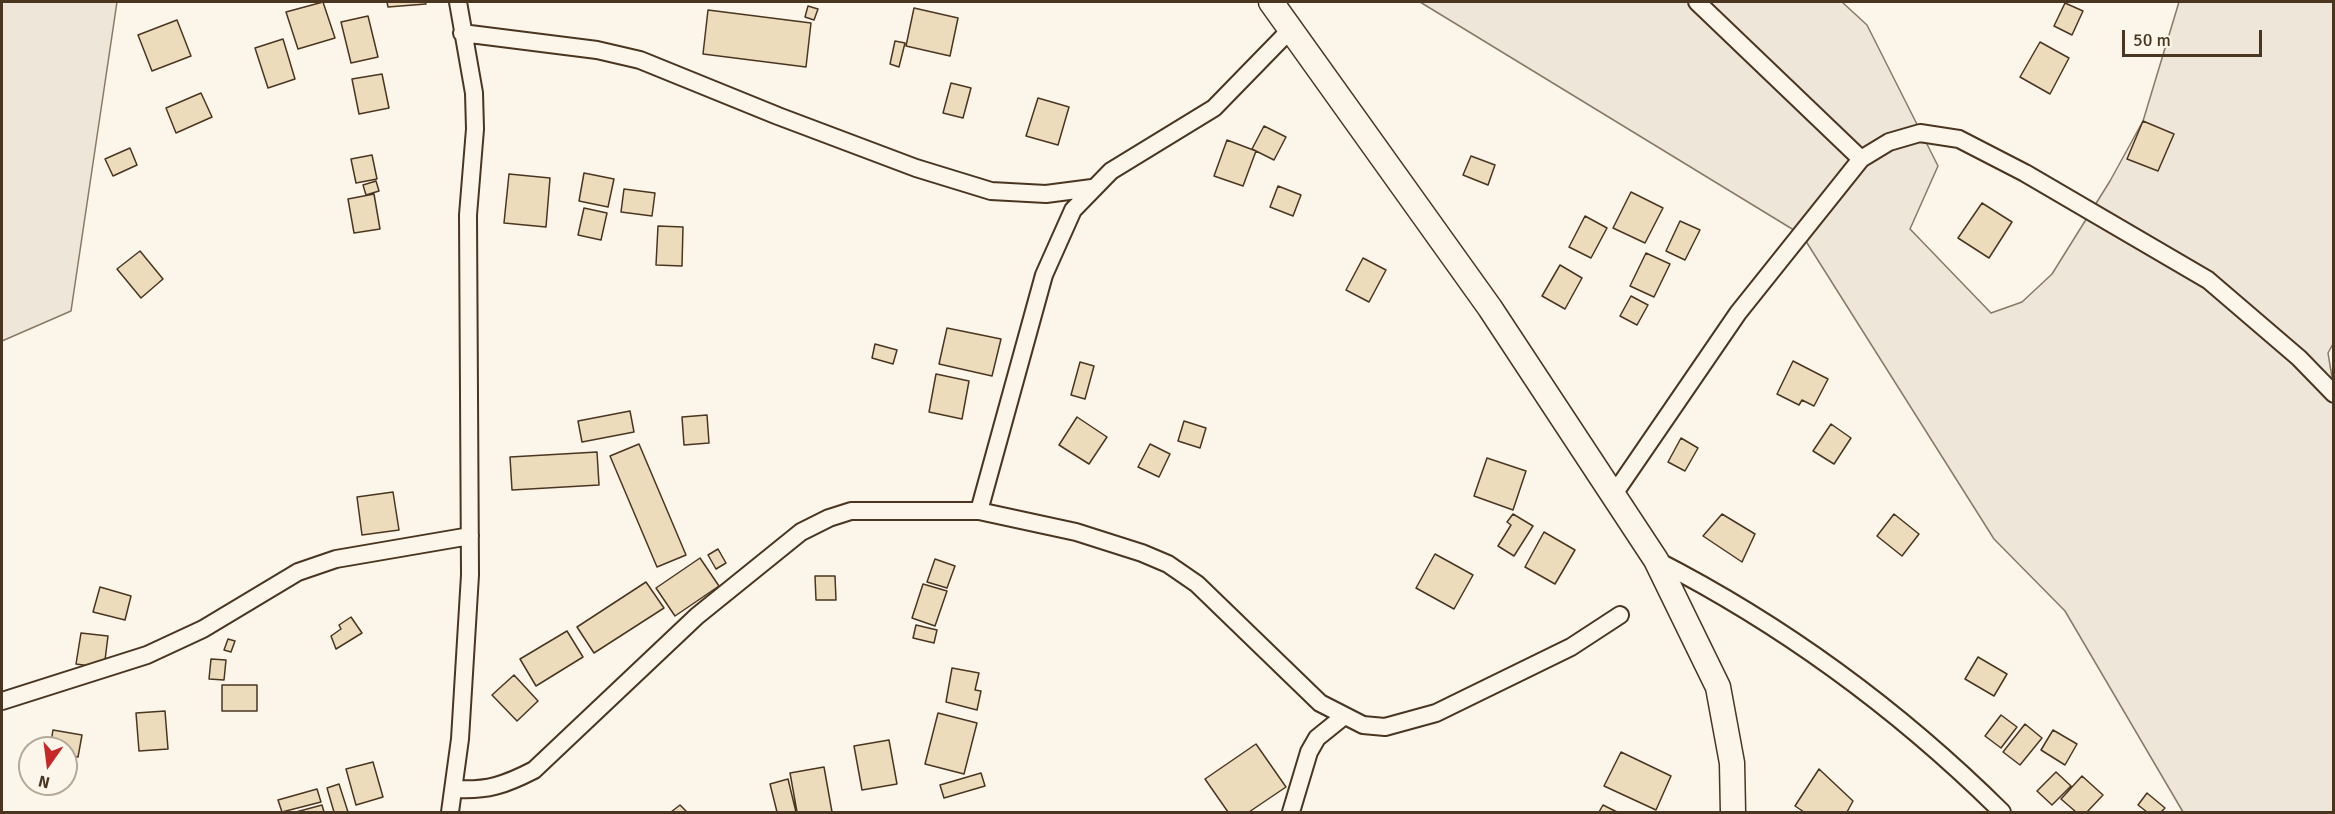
<!DOCTYPE html>
<style>
body{margin:0}
#map{position:relative;width:2335px;height:814px;overflow:hidden;background:#fbf6e9;font-family:Signika,sans-serif}
canvas{display:block}
.frame{position:absolute;inset:0;border:3px solid #4a3520;pointer-events:none}
.north{position:absolute;left:18px;top:736px;width:60px;height:60px;box-sizing:border-box;background:#fbf6e9;border:2px solid #b4a999;border-radius:50%;rotate:194deg;font-size:16px;font-weight:700;line-height:24px;text-align:center;color:#4a3520}
.north::after{content:'';display:block;margin:auto;width:21px;height:27px;background:#c62828;clip-path:polygon(50% 0,100% 100%,50% 72%,0 100%)}
.scale{position:absolute;left:2122px;top:30px;width:140px;height:27px;box-sizing:border-box;border:3px solid #4a3520;border-top:0;padding-left:8px;font-size:18px;line-height:21px;white-space:nowrap;color:#4a3520;-webkit-text-stroke:4px #fbf6e9;paint-order:stroke}
</style>
<div id="map">
<canvas width="2335" height="814"></canvas>
<div class="frame"></div>
<div class="north">N</div>
<div class="scale">50 m</div>
</div>
<script>
const ctx = document.querySelector('canvas').getContext('2d');
ctx.lineJoin = 'round';
function paint(path, color) { ctx.fillStyle = color; ctx.fill(path, 'evenodd'); }
function stroke(path, color, width, dash) { ctx.strokeStyle = color; ctx.lineWidth = width; ctx.lineCap = dash ? 'butt' : 'round'; ctx.setLineDash(dash || []); ctx.stroke(path); }
const green = new Path2D(`
 M2 2H117L71 311 2 341Z
 M1420 2H1842L1867 25 1938 166 1910 229 1991 313 2022 302 2052 274 2110 181 2143 121 2179 2H2333L2334 342 2328 353 2334 389 2333 812H2183L2065 611 1994 539 1802 235Z`);
paint(green, '#ede6d9');
stroke(green, '#887966', 1.5);
const building = new Path2D(`
 M323 2 335 38 298 49 286 12Z
 M387 2H425L426 4 388 7Z
 M2065 3 2083 11 2072 35 2054 26Z
 M808 6 818 9 814 20 805 17Z
 M914 8 958 18 950 56 906 46Z
 M708 10 811 23 806 67 703 54Z
 M368 16 378 57 351 63 341 22Z
 M177 20 191 56 152 71 138 35Z
 M283 39 295 79 268 88 255 48Z
 M895 41 905 43 899 67 890 64Z
 M2040 42 2069 58 2050 94 2020 77Z
 M382 74 389 108 359 114 352 79Z
 M951 83 971 88 963 118 943 113Z
 M201 93 212 117 176 133 166 108Z
 M1038 98 1069 107 1058 145 1026 136Z
 M2143 121 2174 134 2158 171 2127 159Z
 M1264 126 1286 137 1274 160 1252 149Z
 M1227 140 1256 151 1243 186 1214 176Z
 M130 148 137 165 113 176 105 159Z
 M372 155 377 179 356 183 351 159Z
 M1471 156 1495 165 1488 185 1463 175Z
 M584 173 614 179 608 207 579 201Z
 M509 174 550 178 546 227 504 223Z
 M376 181 379 191 366 195 363 185Z
 M1278 186 1301 195 1293 216 1270 207Z
 M624 189 655 193 652 216 621 212Z
 M1631 192 1663 208 1645 243 1613 228Z
 M374 194 380 229 354 233 348 199Z
 M1982 203 2012 222 1989 258 1958 238Z
 M584 208 607 213 601 240 578 235Z
 M1585 216 1607 228 1591 258 1569 247Z
 M1680 221 1700 230 1685 260 1666 251Z
 M658 226 683 227 682 266 656 265Z
 M140 251 163 279 141 298 117 269Z
 M1646 253 1670 264 1654 297 1630 286Z
 M1363 258 1386 270 1369 302 1346 290Z
 M1560 265 1582 278 1565 309 1542 296Z
 M1631 296 1648 305 1637 325 1620 316Z
 M947 328 1001 339 992 376 939 364Z
 M875 344 897 350 893 364 872 358Z
 M1793 361 1828 379 1814 406 1802 400 1799 405 1777 394Z
 M1080 362 1094 366 1085 399 1071 395Z
 M936 374 969 381 962 419 929 412Z
 M630 411 634 432 582 442 578 421Z
 M707 415 709 443 684 445 682 417Z
 M1077 417 1107 437 1089 464 1059 445Z
 M1184 421 1206 428 1200 448 1178 441Z
 M1831 424 1851 438 1834 464 1813 451Z
 M1681 438 1698 448 1685 471 1668 462Z
 M639 444 686 555 657 567 610 456Z
 M1150 444 1170 454 1159 477 1138 467Z
 M597 452 599 485 512 490 510 457Z
 M1487 458 1526 471 1513 510 1474 496Z
 M393 492 399 530 362 535 357 497Z
 M1513 514 1533 526 1514 556 1498 546 1511 525 1507 522Z
 M1722 514 1755 534 1742 562 1703 536Z
 M1894 514 1919 534 1902 556 1877 536Z
 M1544 532 1575 550 1555 584 1525 567Z
 M718 549 726 563 716 569 708 555Z
 M1435 554 1473 575 1454 609 1416 588Z
 M700 558 719 586 675 616 656 588Z
 M935 559 955 566 947 588 927 582Z
 M815 576H835L836 600H816Z
 M646 582 664 608 594 653 577 627Z
 M923 584 947 591 935 626 912 618Z
 M100 587 131 596 125 620 93 612Z
 M351 617 362 633 336 649 331 636 341 629 339 625Z
 M916 625 937 630 934 643 913 638Z
 M567 631 583 657 536 686 520 659Z
 M81 633 108 636 104 668 76 664Z
 M228 639 235 641 231 652 224 650Z
 M1978 657 2007 674 1994 696 1965 679Z
 M211 659 226 660 224 680 209 679Z
 M952 668 979 673 975 690 981 691 977 710 946 702Z
 M514 675 538 701 517 721 492 695Z
 M222 685H257V711H222Z
 M165 711 168 749 139 751 136 713Z
 M938 713 977 723 964 774 925 764Z
 M2001 715 2017 727 2001 748 1985 736Z
 M2025 724 2042 738 2020 765 2003 752Z
 M53 730 82 735 78 757 66 755V748H50Z
 M2053 730 2077 744 2065 765 2041 750Z
 M889 740 897 784 862 790 854 746Z
 M1256 744 1286 787 1249 812H1228L1205 779Z
 M1621 752 1671 776 1656 810 1604 786Z
 M373 762 383 797 356 805 346 769Z
 M824 767 832 812H797L790 773Z
 M1819 769 1853 801 1847 812H1804L1795 806Z
 M2056 772 2071 786 2052 805 2037 791Z
 M981 773 985 786 944 798 940 785Z
 M2082 776 2103 795 2087 812H2076L2061 799Z
 M788 779 796 812H777L770 784Z
 M339 784 348 812H334L327 788Z
 M317 789 321 802 282 812 278 800Z
 M2147 793 2165 808 2161 812H2147L2138 805Z
 M322 805 324 812H296Z
 M680 805 687 812H671Z
 M1603 805 1617 812H1599Z`);
paint(building, '#ecdcbc');
stroke(building, '#4a3520', 1.5);
const street = new Path2D(`
 M1697 2 1861 159
 M462 33 597 50 640 60 778 116 916 168 991 191 1046 194 1092 188
 M1614 494 1738 313 1861 159 1889 142 1920 133 1959 139 2025 173 2208 280 2299 358 2334 394
 M979 511 1044 275 1073 210 1111 171 1214 108 1290 30
 M1656 560C1783 625 1900 711 2002 812
 M2 701 147 655 203 629 298 572 336 559 470 536
 M455 789C487 791 505 785 534 770L697 616 801 532 829 518 851 511H979L1076 532 1142 553 1168 564 1197 584 1320 703 1363 725 1385 727 1436 713 1571 647 1620 615
 M450 812 460 739 470 575 468 215 475 129 474 93 458 2
 M1291 812 1309 752 1317 738 1343 717`);
const secondary = new Path2D(`
 M1271 2 1490 308 1656 560 1718 687 1732 763 1733 812`);
stroke(street, '#4a3520', 20);
stroke(secondary, '#4a3520', 27);
stroke(street, '#fbf6e9', 16);
stroke(secondary, '#fbf6e9', 24);
</script>
